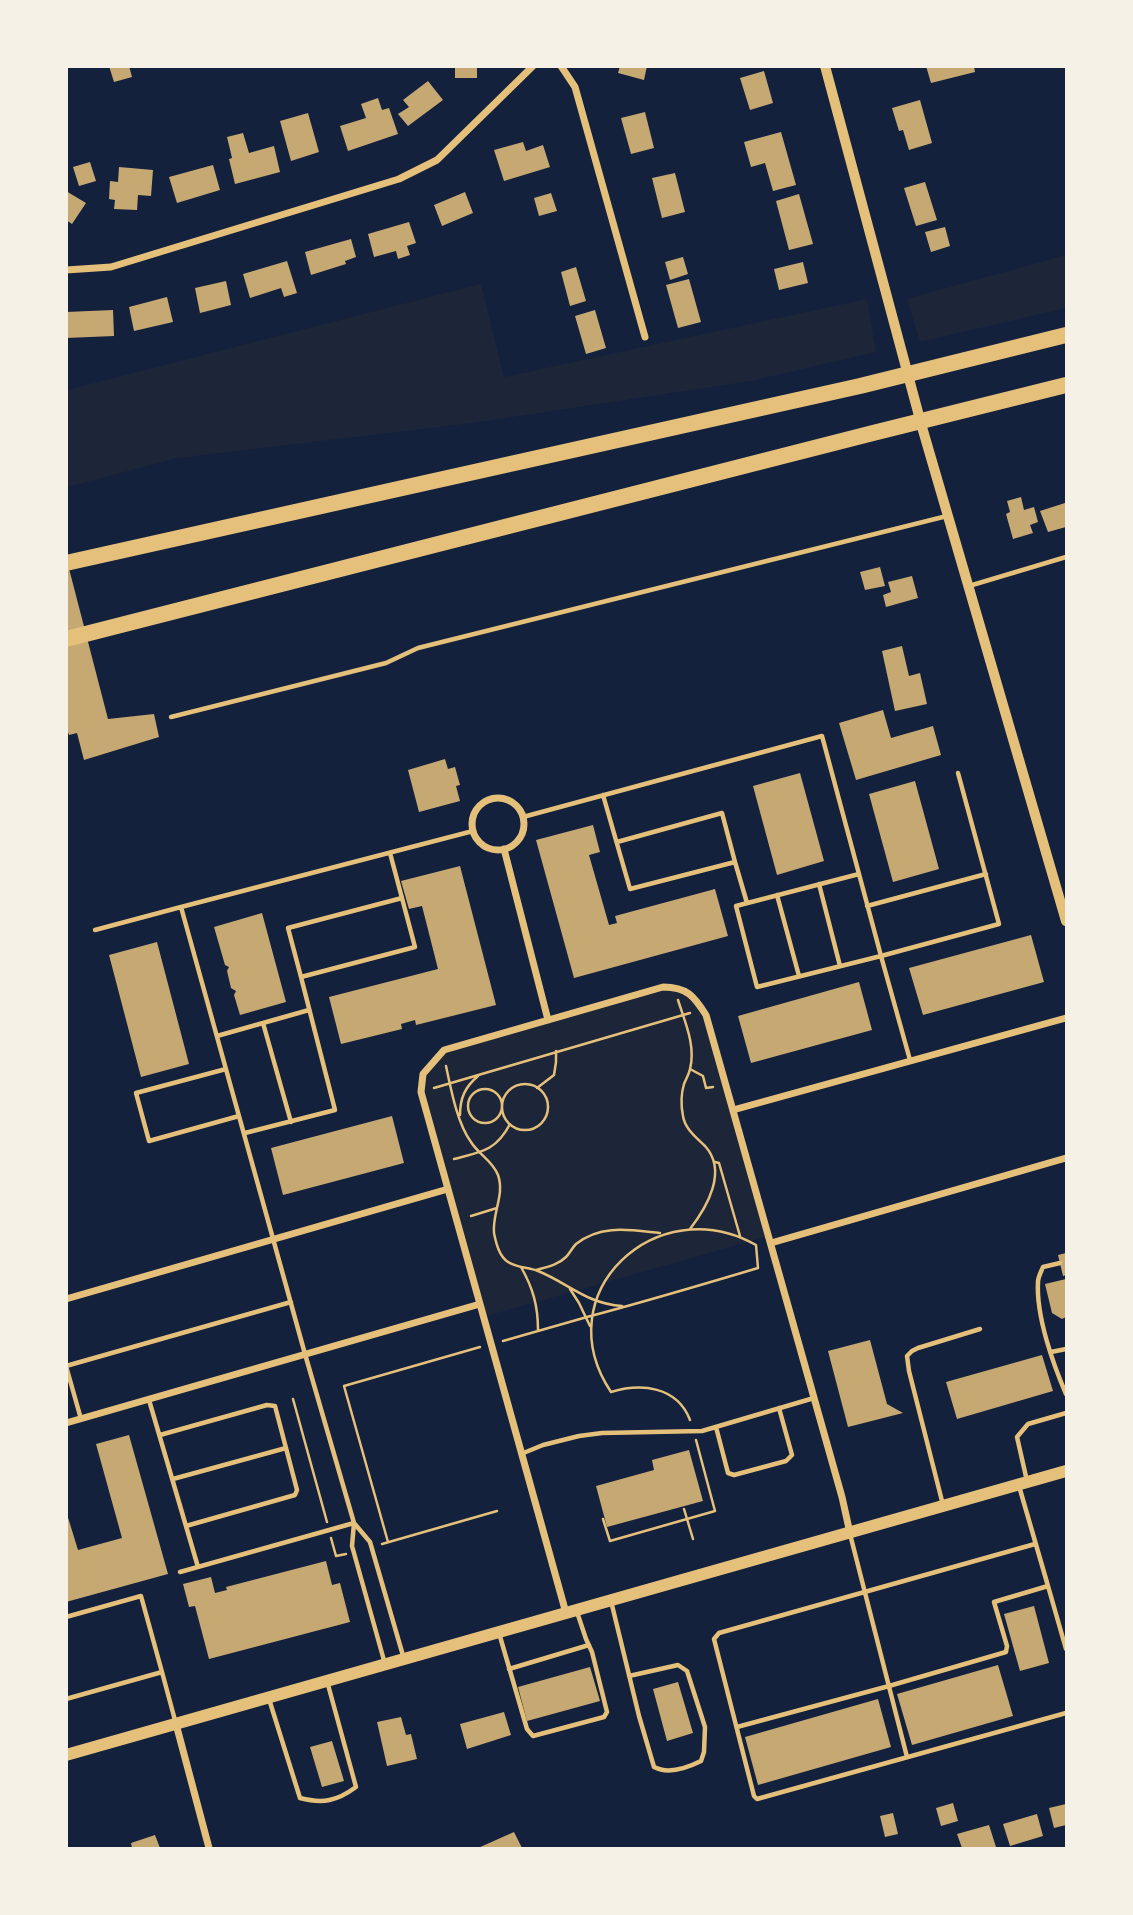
<!DOCTYPE html>
<style>
body{margin:0}
#map{position:relative;width:1133px;height:1915px;overflow:hidden;background:#14213d;font-family:Raleway,sans-serif}
canvas{display:block}
.frame{position:absolute;inset:0;border:68px solid #f6f1e7;pointer-events:none}
</style>
<div id="map">
<canvas width="1133" height="1915"></canvas>
<div class="frame"></div>
</div>
<script>
const ctx = document.querySelector('canvas').getContext('2d');
ctx.lineJoin = 'round';
function paint(path, color) { ctx.fillStyle = color; ctx.fill(path, 'evenodd'); }
function stroke(path, color, width, dash) { ctx.strokeStyle = color; ctx.lineWidth = width; ctx.lineCap = dash ? 'butt' : 'round'; ctx.setLineDash(dash || []); ctx.stroke(path); }
paint(new Path2D(`
 M1066 255V308L920 342 907 299Z
 M481 284 504 377 867 299 876 352 751 381 472 423 177 458 67 487V390Z
 M663 987 694 997 706 1015 769 1236 483 1317 421 1092 423 1074 444 1050Z`), '#1d2539');
paint(new Path2D(`
 M109 66H129L132 77 114 82Z
 M455 66H477V78H455Z
 M620 66H647L644 80 618 73Z
 M926 66H974L975 72 931 83Z
 M764 71 773 103 750 110 740 78Z
 M428 81 443 100 408 126 398 114 409 107 403 100Z
 M378 98 382 110 389 108 398 134 348 151 340 126 366 118 361 104Z
 M920 100 932 143 909 150 903 130 899 131 892 108Z
 M645 112 654 148 631 154 621 118Z
 M308 113 319 152 291 161 280 121Z
 M781 132 796 185 773 191 765 163 751 167 744 142Z
 M243 133 249 153 274 146 280 172 235 184 229 159 232 158 227 137Z
 M523 142 526 151 543 145 550 167 504 181 494 150Z
 M90 162 96 181 79 186 73 167Z
 M213 165 220 190 177 203 169 177Z
 M119 167 153 170 151 196 138 195 137 210 114 209 115 200 109 199 110 181 118 182Z
 M675 173 685 212 662 218 652 178Z
 M925 182 937 220 916 226 904 188Z
 M66 191 86 203 72 224 66 220Z
 M465 192 473 213 442 226 434 205Z
 M551 193 557 211 539 216 534 198Z
 M799 194 813 244 789 250 776 201Z
 M409 222 416 243 407 246 410 255 398 259 396 251 374 257 368 234Z
 M945 227 950 246 931 252 925 232Z
 M351 239 356 257 345 261 346 264 311 275 305 252Z
 M683 257 688 274 670 280 665 262Z
 M287 261 297 293 284 297 281 288 250 298 243 274Z
 M803 262 808 283 779 290 774 269Z
 M576 267 586 301 570 306 561 272Z
 M689 279 701 322 678 328 666 285Z
 M226 281 231 305 200 313 195 288Z
 M167 297 173 322 134 331 129 307Z
 M113 310 114 336 66 338V312Z
 M595 310 606 348 586 354 575 316Z
 M1021 497 1024 510 1034 507 1038 522 1030 525 1033 533 1013 539 1006 514 1010 512 1007 501Z
 M1065 503 1066 527 1048 532 1040 511Z
 M66 557 108 719 154 714 159 737 84 760 77 733 69 735 66 726Z
 M880 567 885 586 865 590 860 572Z
 M912 576 918 598 886 607 883 595 891 592 888 582Z
 M902 646 909 676 920 673 927 704 895 711 882 651Z
 M883 710 891 738 933 726 941 755 856 780 839 723Z
 M445 759 448 769 455 767 460 785 456 786 460 801 419 812 408 770Z
 M800 773 824 861 777 875 753 786Z
 M915 781 939 869 893 882 869 794Z
 M593 825 600 852 589 855 609 925 617 923 615 916 715 889 728 936 574 978 536 840Z
 M460 866 496 1005 416 1025 415 1020 401 1024 402 1029 341 1044 329 997 438 969 422 906 409 909 401 881Z
 M262 913 286 1002 240 1015 234 995 236 991 231 988 227 971 229 967 225 965 214 927Z
 M1031 935 1044 982 923 1015 909 968Z
 M157 942 189 1064 141 1077 109 955Z
 M859 982 872 1030 751 1063 738 1016Z
 M392 1116 404 1163 283 1195 271 1148Z
 M1066 1253V1275L1063 1276 1058 1255Z
 M1066 1279V1317L1062 1319 1052 1313 1045 1284Z
 M870 1340 887 1404 903 1413 848 1427 828 1351Z
 M1042 1355 1053 1391 957 1419 946 1382Z
 M129 1435 168 1574 66 1602V1511L78 1550 122 1538 96 1444Z
 M689 1450 703 1501 607 1527 596 1486 654 1470 652 1460Z
 M326 1561 332 1585 340 1583 350 1622 209 1659 195 1606 189 1607 183 1584 211 1577 215 1593 227 1590 226 1587Z
 M1034 1606 1049 1663 1020 1671 1004 1614Z
 M998 1665 1013 1716 912 1745 897 1694Z
 M590 1667 600 1701 527 1721 518 1687Z
 M678 1682 693 1733 667 1741 653 1689Z
 M878 1699 891 1747 758 1785 745 1737Z
 M504 1712 511 1735 467 1749 460 1724Z
 M401 1717 406 1735 411 1734 417 1759 387 1766 377 1722Z
 M332 1741 344 1781 322 1787 310 1747Z
 M953 1803 958 1821 941 1826 936 1808Z
 M1066 1804V1825L1054 1828 1049 1808Z
 M893 1813 898 1834 885 1837 880 1816Z
 M1037 1814 1043 1836 1010 1846 1003 1824Z
 M989 1825 996 1847 962 1848 957 1834Z
 M514 1832 522 1848H478Z
 M155 1835 160 1848H132L131 1843Z`), '#c6a872');
stroke(new Path2D(`
 M678 1000C685 1022 696 1046 690 1069 689 1074 686 1079 684 1084 681 1094 681 1106 683 1116 685 1129 696 1137 705 1146 728 1171 707 1207 690 1229
 M446 1066C451 1089 457 1123 471 1142 479 1155 492 1160 498 1175 505 1195 492 1213 494 1233 496 1243 499 1256 508 1262 517 1268 528 1267 538 1271 568 1283 587 1304 622 1306
 M690 1069 703 1076 706 1088 713 1087
 M502 1107a23 23 0 1 1 46 0a23 23 0 1 1-46 0Z
 M434 1088 690 1013
 M537 1088 554 1075 556 1062V1051
 M468 1106a17 17 0 1 1 34 0a17 17 0 1 1-34 0Z
 M460 1115C460 1098 465 1087 478 1076
 M454 1159C481 1152 496 1151 510 1124
 M715 1162 719 1163 740 1236
 M471 1216 497 1208
 M521 1267C533 1288 538 1306 538 1330
 M536 1270C546 1267 558 1265 566 1257 570 1253 572 1248 576 1244 601 1224 630 1230 660 1233
 M570 1289 579 1303 590 1326
 M503 1341 587 1317C644 1302 701 1285 758 1268L756 1245C657 1189 545 1293 611 1392 641 1383 677 1386 690 1420
 M293 1399 327 1522
 M684 1509 693 1539
 M603 1519 610 1541 715 1511 696 1440
 M331 1538 336 1556 346 1554
 M388 1542 344 1386 480 1347
 M382 1544 497 1511`), '#e5c07b', 2.5);
stroke(new Path2D(`
 M969 586 1066 557
 M171 717 386 663 418 648 947 516
 M603 795 630 889 735 862 722 813 617 842
 M523 817 822 736 881 956 757 987 736 906 859 874
 M735 862 747 903
 M819 884 840 966
 M777 895 799 976
 M867 906 986 874
 M95 930 181 907
 M301 977 288 928 402 898
 M263 1023 291 1122
 M217 1036 309 1010
 M910 1060 881 956 999 924 958 773
 M226 1069 136 1093 149 1141 239 1116
 M245 1133 335 1110 301 977 415 947 390 853
 M1060 1263 1043 1267C1041 1272 1038 1277 1038 1282 1036 1316 1053 1364 1066 1394
 M1051 1352 1066 1349
 M66 1366 291 1302
 M66 1366 81 1419
 M149 1400 198 1567
 M716 1427 728 1473 734 1475 786 1461 792 1455 779 1408
 M160 1435 267 1405 275 1406 297 1490 295 1495 186 1526
 M521 1454 543 1445 579 1436 602 1433 702 1431 814 1398
 M173 1479 286 1448
 M1027 1481 1017 1437 1028 1424 1066 1413
 M943 1505 909 1371 907 1356 912 1351 918 1348 980 1329
 M850 1534 907 1757
 M1035 1544 719 1633 714 1639 754 1796 757 1799 1066 1713
 M180 1572 354 1523 305 1354 181 907 473 831
 M1048 1586 1066 1649
 M611 1601 639 1716 654 1767C669 1775 687 1768 701 1761L704 1752 705 1727 687 1671 678 1665 629 1676
 M66 1617 141 1596 162 1672
 M499 1633 527 1729 533 1736 604 1717 607 1712 592 1652 586 1639 577 1612
 M385 1664 352 1546 354 1523 370 1542 404 1659
 M509 1669 589 1645
 M66 1699 162 1672 176 1724
 M269 1699 300 1798C323 1804 337 1801 356 1787L327 1681
 M737 1727 889 1686 1006 1652 1007 1646 994 1602 1048 1586 1019 1486`), '#e5c07b', 4.5);
stroke(new Path2D(`
 M561 66 575 87 645 337
 M66 270 111 267 399 179 437 160 533 66
 M472 824a26 26 0 1 1 52 0a26 26 0 1 1-52 0Z
 M504 849 548 1020
 M733 1110 1066 1018
 M771 1243 1066 1158
 M66 1299 448 1189
 M66 1423 480 1304
 M566 1613 421 1092 423 1074 444 1050 663 987C687 987 694 996 706 1015L842 1497 850 1533
 M176 1724 209 1848`), '#e5c07b', 7);
stroke(new Path2D(`
 M825 66 922 427 1066 921`), '#e5c07b', 10);
stroke(new Path2D(`
 M66 1755 1066 1471`), '#e5c07b', 12);
stroke(new Path2D(`
 M66 563 860 386 1066 335
 M66 639 873 433 1066 385`), '#e5c07b', 16);
</script>
